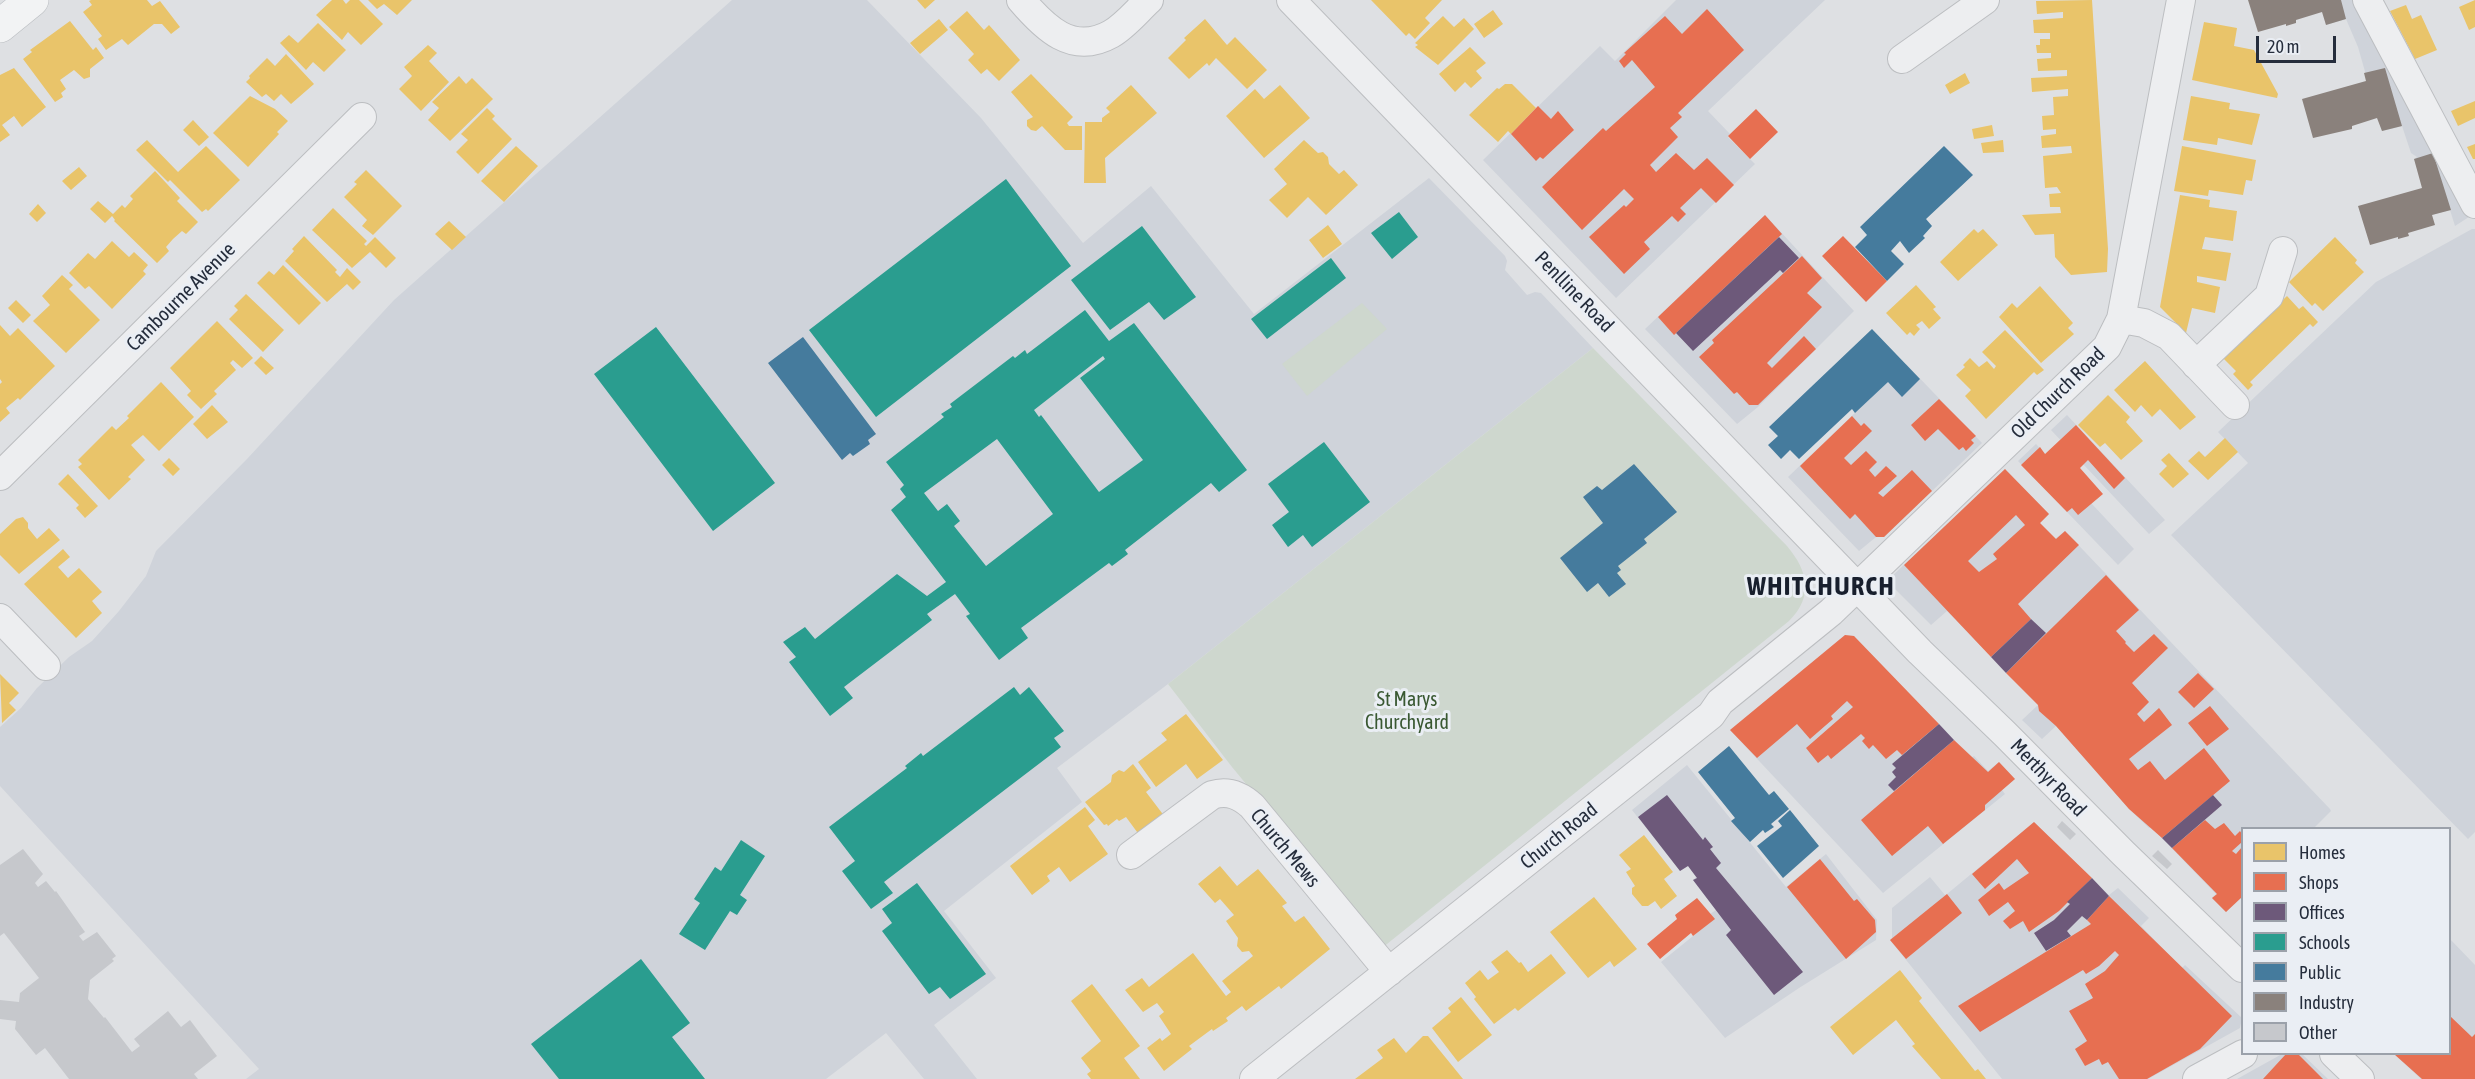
<!DOCTYPE html>
<style>
body{margin:0}
#map{position:relative;width:2475px;height:1079px;overflow:hidden;background:#dee0e3;font-family:"Asap Condensed",sans-serif}
canvas{display:block}
.legend{position:absolute;left:2241px;top:827px;width:210px;height:228px;box-sizing:border-box;background:#eaeef4;border:2px solid #9ba1aa;margin:0;padding:8px 10px;list-style:none;font-size:18px;color:#252d3c}
.legend li{display:flex;align-items:center;gap:12px;height:30px}
.legend b{width:30px;border:2px solid #9ba1aa}
.scale{position:absolute;left:2256px;top:36px;width:80px;height:27px;box-sizing:border-box;border:3px solid #252d3c;border-top:0;padding-left:8px;font-size:18px;line-height:21px;white-space:nowrap;color:#252d3c;-webkit-text-stroke:4px #eaeef4;paint-order:stroke}
</style>
<div id="map">
<canvas width="2475" height="1079"></canvas>
<ul class="legend">
<li><b style="height:16px;background:#e9c46a"></b>Homes</li>
<li><b style="height:16px;background:#e76f51"></b>Shops</li>
<li><b style="height:16px;background:#6d597a"></b>Offices</li>
<li><b style="height:16px;background:#2a9d8f"></b>Schools</li>
<li><b style="height:16px;background:#457b9d"></b>Public</li>
<li><b style="height:16px;background:#8a817c"></b>Industry</li>
<li><b style="height:16px;background:#c6c8cc"></b>Other</li>
</ul>
<div class="scale">20 m</div>
</div>
<script>
const ctx = document.querySelector('canvas').getContext('2d');
ctx.lineJoin = 'round';
function paint(path, color) { ctx.fillStyle = color; ctx.fill(path, 'evenodd'); }
function stroke(path, color, width, dash) { ctx.strokeStyle = color; ctx.lineWidth = width; ctx.lineCap = dash ? 'butt' : 'round'; ctx.setLineDash(dash || []); ctx.stroke(path); }
function label(font, color, halo, rows, align = 'center') {
  ctx.font = font + ' "Asap Condensed",sans-serif'; ctx.lineWidth = 6; ctx.setLineDash([]); ctx.textBaseline = 'middle'; ctx.strokeStyle = halo; ctx.fillStyle = color; for (const [text, x, y, turn = 0] of rows) {
    ctx.save(); ctx.translate(x, y); ctx.rotate((+turn || 0) * Math.PI / 180); ctx.textAlign = isNaN(turn) ? turn : align; if (halo) ctx.strokeText(text, 0, 0); ctx.fillText(text, 0, 0); ctx.restore();
  }
}
paint(new Path2D(`
 M732 0H867L981 118 1083 243 1151 186 1254 314 1429 178 1505 256 1507 261 1505 270 1527 295 1535 292 1541 293 1593 348 1168 684 1057 768 1082 802 944 911 996 978 934 1025 977 1079H924L886 1033 826 1079H246L259 1069 0 786V727L21 708 37 688 69 657 92 641 119 611 146 576 156 551 247 459 394 300Z
 M1676 0H1825L1708 111 1730 134 1728 137 1755 164 1616 298 1483 160 1600 46 1615 61Z
 M2320 0H2355L2472 215 2455 226 2450 210 2432 215 2414 159 2417 157 2411 153 2402 126 2382 131 2358 47 2346 19 2326 25Z
 M1765 215 1854 311 1758 407 1737 424 1645 329Z
 M2472 229H2475V832L2468 839 2171 535 2248 463 2218 432 2376 282Z
 M1906 364 1982 443 1884 537H1876L1859 551 1788 477Z
 M2067 415 2165 520 2149 534 2051 430Z
 M2036 444 2134 549 2118 565 2018 461Z
 M2005 469 2049 514 2040 523 2055 539 2065 531 2330 809 2331 811 2314 828H2242V897L2226 912 2212 898 2216 894 2151 827 2149 828 2129 809 2056 726 2042 739 2022 720 2038 705 1947 611 1931 625 1887 581Z
 M1845 635 1854 636 1971 758 1974 756 1988 771 1999 762 2015 779 2002 790 2005 794 1883 893 1730 730Z
 M1687 765 1786 887 1826 854 1877 920 1876 940 1799 988 1725 1038 1661 962 1714 919 1710 914 1716 910 1693 880 1696 877 1688 866 1680 871 1632 810Z
 M2034 822 2109 895 2118 888 2149 918 2141 926 2182 968 2185 965 2242 1018 2240 1028 2148 1079H2002L1890 940 1892 938V908L1930 877 1945 895 1947 894Z
 M2450 939 2475 965V1079H2421L2394 1054H2450Z
 M2282 1054H2302L2328 1079H2237Z`), '#cfd3da');
paint(new Path2D(`
 M1362 303 1387 329 1307 396 1282 364Z
 M1593 348 1787 546C1808 571 1814 596 1789 621L1382 948 1232 767 1168 684Z`), '#ced7ce');
paint(new Path2D(`
 M91 0H147L152 6 160 1 180 27 171 34 162 24H154L128 45 122 39 106 50 98 39 102 36 83 12 92 5 89 1Z
 M332 0H343L346 4 350 0H359L383 24 361 45 348 32 342 40 316 15Z
 M368 0H412L397 15 384 4 377 9Z
 M917 0H935L925 9Z
 M1371 0H1442L1425 18 1430 23 1415 39 1409 33 1406 36Z
 M2092 0 2108 249 2107 272 2071 275 2055 257 2054 234 2035 235 2022 215 2061 213 2060 207H2050L2049 194 2061 193 2057 187 2045 188 2043 156 2072 153 2071 146 2042 148 2041 136 2056 134V129L2043 130 2042 116 2054 115 2053 97 2068 96V89L2032 92 2031 78 2067 76V70L2038 71 2037 59 2051 58V53H2037L2036 45H2040V39H2050V33H2034L2033 20 2063 18V12L2037 14 2036 1Z
 M2475 0V27L2469 30 2459 7Z
 M2406 5 2412 19 2421 15 2437 50 2415 59 2390 11Z
 M1493 10 1503 24 1484 38 1474 24Z
 M967 11 984 30 989 25 1020 60 999 81 987 69 981 74 968 60 974 54 949 27Z
 M1443 16 1454 27 1464 18 1474 29 1438 65 1415 47 1418 45 1415 43Z
 M939 19 948 30 920 54 910 43Z
 M1205 19 1227 45 1235 37 1267 70 1247 89 1216 58 1209 66 1207 63 1189 79 1168 58 1186 40 1184 38Z
 M70 21 93 50 96 47 104 58 90 69V77L84 79 74 70 60 80 66 89 61 93 63 97 55 102 23 59 32 52 30 50Z
 M2204 22 2237 28 2234 46 2254 50 2278 94 2277 98 2192 80Z
 M318 23 346 50 324 72 313 62 306 70 280 43 289 35 298 43Z
 M428 45 437 53 429 61 449 82 421 111 399 89 412 76 404 67Z
 M1470 47 1486 63 1476 71 1482 78 1471 88 1465 82 1455 92 1439 74Z
 M286 54 314 84 291 104 281 94 274 101 266 94 262 97 246 82 250 78 249 76 267 58 275 66Z
 M14 68 46 107 22 127 14 116 2 125 10 135 0 142V75Z
 M1965 73 1970 83 1950 94 1945 85Z
 M1031 74 1073 117 1067 123 1069 126H1082V150H1065L1042 126 1036 131 1031 130 1027 126V120L1033 117 1011 92Z
 M459 76 466 84 472 78 493 99 450 141 428 120 439 108 432 102Z
 M1505 84H1512L1536 108 1511 134 1508 131 1498 142 1469 115 1497 88 1499 89Z
 M1131 85 1157 113 1105 158 1106 183H1084L1085 122H1102V118L1110 112 1106 108Z
 M1280 85 1310 118 1264 158 1226 116 1255 89 1264 99Z
 M250 96 275 109 288 121 277 132 279 134 248 167 213 133Z
 M2191 96 2230 103 2229 109 2260 114 2252 145 2218 138 2217 145 2183 140Z
 M2475 101V118L2458 126 2451 111Z
 M487 108 495 116 492 119 512 139 478 174 456 152 468 140 461 134Z
 M193 120 209 137 199 146 183 130Z
 M1992 125 1994 136 1974 139 1972 129Z
 M147 140 178 172 206 146 240 180 208 211 206 209 202 212 170 180 168 182 136 150Z
 M1304 140 1318 153 1323 152 1328 157 1329 164 1339 174 1344 170 1358 185 1326 215 1308 197 1287 218 1269 200 1287 184 1274 169Z
 M2003 140 2004 152 1983 153 1981 143Z
 M2475 144V159H2473L2467 147Z
 M516 146 538 166 504 202 481 181Z
 M2182 146 2256 160 2252 181 2246 180 2243 195 2209 190 2208 196 2174 191Z
 M79 167 87 176 71 190 62 181Z
 M366 170 402 206 373 235 362 226 367 220 344 197 357 184 354 182Z
 M155 171 180 198 177 201 198 222 186 234 182 231 173 239 166 247 169 251 157 263 114 221 115 220 112 216 105 223 90 209 98 201 113 214 122 205 125 208 133 199 130 196Z
 M2180 195 2210 200 2209 207 2237 211 2233 241 2205 237 2202 249 2231 253 2226 281 2197 276V282L2220 287 2215 313 2192 308 2186 333 2160 307Z
 M38 204 46 213 37 222 29 214Z
 M333 208 367 241 364 244 366 246 375 237 396 258 386 268 370 252 352 268 312 230Z
 M449 221 466 237 452 250 435 234Z
 M1328 225 1342 244 1323 258 1309 240Z
 M1974 229 1978 233 1983 229 1998 245 1958 281 1940 262Z
 M304 236 337 270 335 272 340 277 347 268 361 282 353 290 347 284 327 302 285 261 294 251 292 249Z
 M2335 237 2357 260 2355 263 2364 272 2323 311 2315 303 2312 306 2289 282Z
 M112 241 129 257 134 252 148 265 143 271 146 274 112 309 89 286 85 289 69 273 88 253 95 259Z
 M283 265 321 303 299 325 257 283 269 271 274 275Z
 M62 275 73 285 69 289 100 320 66 353 33 321 50 305 42 296Z
 M1916 285 1936 307 1933 309 1941 318 1929 329 1922 321 1916 325 1920 329 1914 336 1910 332 1907 335 1886 313Z
 M2040 286 2073 323 2068 328 2074 334 2041 363 1999 317 2012 303 2017 308Z
 M246 294 284 330 263 352 229 319 238 310 234 306Z
 M2287 296 2299 309 2303 306 2318 322 2313 327 2310 324 2250 382 2253 385 2248 390 2233 374 2236 371 2223 358Z
 M16 300 31 315 23 323 8 308Z
 M217 321 253 358 242 368 233 360 230 363 236 370 214 391 217 394 201 409 187 395 191 391 170 368Z
 M0 325 10 336 18 328 55 366 20 400 18 398 6 408 10 413 0 422V384L2 382 0 379Z
 M2005 330 2044 370 2037 375 2034 372 1986 419 1965 396 1971 390 1956 375 1965 367 1963 365 1970 358 1979 367 1987 361 1994 369 1996 366 1982 352Z
 M261 356 274 368 266 375 254 363Z
 M2145 361 2196 417 2180 430 2160 409 2152 417 2141 405 2135 412 2114 390Z
 M161 382 194 417 159 451 143 435 131 445 145 460 128 477 131 479 109 500 78 467 82 464 78 460 112 426 116 430 129 418 127 416Z
 M2108 395 2130 417 2126 422 2143 441 2121 460 2105 443 2100 447 2078 425Z
 M212 405 228 422 207 439 193 424Z
 M2225 438 2238 452 2208 480 2188 461 2199 451 2205 457Z
 M2169 453 2189 474 2173 488 2159 474 2167 466 2161 460Z
 M169 458 180 469 173 476 162 465Z
 M68 474 98 506 85 518 76 508 79 505 58 484Z
 M23 517 28 523V528L37 539 49 528 60 540 19 574 0 555V534L16 519Z
 M63 549 70 557 58 567 68 578 79 568 102 592 92 601 102 613 76 638 24 584Z
 M0 674 19 693 9 703 16 710 2 723Z
 M1186 714 1223 760 1197 779 1186 764 1156 787 1138 762 1167 740 1161 733Z
 M1133 764 1151 788 1146 792 1165 817 1140 836 1126 817 1119 821 1117 819 1108 826 1107 824 1104 825 1085 802 1111 782 1112 775 1119 770 1124 772Z
 M1085 807 1095 820 1088 826 1108 854 1070 882 1059 867 1047 876 1050 881 1032 895 1010 866Z
 M1644 835 1673 872 1664 879 1677 896 1661 909 1655 901 1648 906H1642L1632 894V888L1635 886 1626 872 1631 869 1619 855Z
 M1220 866 1237 886 1258 869 1287 903 1282 906 1295 922 1304 916 1330 949 1281 989 1279 986 1246 1011 1242 1006 1226 1018 1228 1021 1213 1031 1212 1029 1189 1046 1192 1049 1164 1071 1147 1048 1160 1038 1162 1041 1171 1034 1159 1016 1164 1012 1157 1003 1143 1012 1125 990 1142 978 1149 987 1193 953 1226 996 1231 992 1222 981 1253 956 1249 951 1242 952 1237 946 1238 938 1226 921 1234 915 1220 899 1215 903 1198 884Z
 M1594 897 1637 949 1614 967 1610 961 1588 978 1550 932Z
 M1507 950 1519 963 1521 962 1528 972 1551 954 1566 973 1518 1011 1515 1008 1494 1024 1474 999 1476 997 1465 983 1480 970 1488 980 1499 972 1491 962Z
 M1900 970 1922 998 1919 1001 1975 1071 1978 1069 1986 1079H1941L1912 1046 1915 1044 1896 1020 1853 1055 1830 1027Z
 M1092 984 1140 1046 1124 1058 1140 1079H1091L1087 1074 1091 1071 1081 1058 1101 1041 1071 1001Z
 M1461 997 1492 1035 1458 1062 1432 1028 1451 1012 1448 1008Z
 M1423 1036H1428L1463 1079H1355L1383 1058 1377 1050 1394 1038 1406 1053Z`), '#e9c46a');
paint(new Path2D(`
 M1707 9 1744 50 1678 113 1682 117 1670 128 1678 137 1650 165 1656 172 1676 153 1694 170 1707 158 1734 185 1716 203 1701 188 1680 208 1686 214 1678 222 1672 216 1644 242 1650 249 1624 274 1589 237 1624 205 1626 207 1634 199 1624 189 1582 230 1542 187 1603 128 1606 131 1655 87 1632 60 1624 68 1619 61 1626 54 1624 53 1665 16 1682 34Z
 M1538 106 1551 119 1558 111 1574 130 1543 159 1540 157 1536 161 1511 134Z
 M1756 109 1778 132 1750 159 1728 136Z
 M1765 215 1782 234 1674 335 1658 317Z
 M1843 236 1887 281 1866 302 1822 256Z
 M1802 256 1822 278 1807 293 1822 307 1767 363 1772 368 1804 336 1816 349 1758 405H1749L1737 392 1734 394 1699 357 1714 343 1712 340Z
 M1939 399 1976 436 1971 440 1974 443 1966 451 1963 447 1959 450 1938 429 1925 441 1911 425Z
 M1852 416 1861 426 1864 423 1872 431 1844 458 1851 465 1866 451 1877 462 1869 470 1875 477 1886 466 1897 476 1878 493 1883 497 1912 470 1932 491 1884 537H1876L1855 514 1850 519 1800 466Z
 M2076 425 2125 478 2114 489 2088 460 2080 468 2103 494 2078 515 2072 508 2067 512 2021 465 2040 447 2045 454Z
 M2005 469 2049 514 2040 523 2056 539 2065 531 2079 545 2018 604 2031 619 1991 657 1904 565ZM2016 515 2025 525 1993 554 1997 559 1979 572 1968 561Z
 M2106 575 2139 610 2116 631 2126 642 2125 643 2134 652 2154 634 2168 648 2132 683 2149 702 2137 714 2144 722 2159 708 2172 725 2129 759 2138 770 2150 761 2165 780 2204 748 2230 781 2162 838 2129 809 2056 726 2039 711 2038 705 2006 673Z
 M1845 635 1854 636 1939 724 1902 755 1897 750 1886 759 1873 745 1869 749 1862 741 1865 738 1861 734 1831 759 1828 755 1818 763 1806 748 1853 707 1847 701 1831 716 1833 719 1810 739 1797 724 1757 758 1730 730Z
 M2198 673 2214 689 2194 708 2178 692Z
 M2210 706 2229 729 2207 746 2188 723Z
 M1954 740 1988 772 1999 762 2015 779 1985 805V810L1943 844 1928 826 1892 856 1861 820Z
 M2205 820 2215 829 2224 823 2235 836 2240 831 2242 834V842L2232 851 2236 854 2242 847V897L2226 912 2212 898 2217 894 2172 848Z
 M2034 822 2092 878 2059 911 2029 932 2023 921 2010 929 2003 921 2015 911 2008 902 1989 916 1978 900 1999 883 2004 890 2029 873 2017 859 1985 889 1972 874Z
 M1820 859 1854 901 1857 899 1875 920 1876 932 1846 959 1787 887Z
 M1947 894 1962 913 1906 959 1890 940Z
 M2109 896 2232 1016 2200 1049 2147 1079H2119L2108 1062 2102 1065 2099 1059 2085 1066 2075 1049 2087 1041 2069 1011 2093 998 2085 984 2105 971 2119 955 2115 951 2099 966 2086 974 2083 970 1980 1032 1958 1006 2091 924 2087 920Z
 M1697 898 1715 919 1693 936 1691 933 1660 959 1647 944 1677 919 1675 915Z
 M2450 1016 2472 1037 2475 1034V1079H2422L2394 1054H2450Z
 M2286 1054H2298L2323 1079H2263Z`), '#e76f51');
paint(new Path2D(`
 M1779 237 1799 258 1783 273 1780 270 1693 351 1676 333Z
 M2031 619 2046 633 2006 673 1991 657Z
 M1939 724 1954 740 1894 791 1888 785 1896 777 1892 772 1896 768 1892 764Z
 M1667 795 1703 840 1705 837 1713 847 1710 849 1721 863 1716 868 1803 972 1774 995 1726 935 1731 930 1693 880 1697 878 1688 866 1680 871 1638 817Z
 M2213 795 2222 805 2172 848 2162 838Z
 M2092 878 2109 896 2087 920 2082 916 2067 931 2071 936 2046 951 2034 933 2054 920 2070 904 2067 902Z`), '#6d597a');
paint(new Path2D(`
 M1006 179 1071 266 876 417 809 330Z
 M1399 212 1418 237 1392 259 1371 233Z
 M1142 226 1196 297 1164 320 1149 302 1110 330 1071 280Z
 M1331 258 1346 278 1267 339 1251 319Z
 M1085 310 1109 341 1134 323 1247 470 1219 492 1211 483 1125 550 1128 554 1112 566 1109 563 1021 628 1028 638 999 660 966 616 970 614 955 594 927 614 932 620 844 687 853 698 830 716 789 662 796 657 783 642 805 627 815 639 897 574 927 596 946 582 891 510 906 497 900 489 904 485 886 462 944 417 941 414 952 407 950 404 1013 356 1015 358 1025 350 1027 354ZM1103 356 1105 359 1080 378 1143 460 1099 492 1041 415 1039 417 1034 410ZM997 439 1053 514 986 566 954 526 960 521 947 504 938 511 924 493Z
 M656 327 775 483 713 531 594 374Z
 M1324 442 1370 502 1312 547 1303 535 1288 547 1272 525 1289 512 1268 484Z
 M1014 687 1020 695 1029 687 1064 731 1054 738 1061 747 884 882 893 893 871 909 842 871 855 861 829 827 907 768 905 766 921 753 923 756Z
 M741 840 765 856 740 895 747 900 737 915 730 911 705 950 679 934 700 903 694 899 715 867 721 871Z
 M917 883 986 974 950 999 940 987 929 994 882 931 892 923 882 909Z
 M641 959 690 1023 672 1037 705 1079H559L531 1044Z`), '#2a9d8f');
paint(new Path2D(`
 M1944 146 1973 175 1926 219 1932 226 1923 236 1925 238 1909 253 1900 241 1891 251 1904 264 1887 281 1855 247 1867 235 1860 227Z
 M1872 329 1920 379 1902 397 1888 382 1855 413 1852 409 1799 459 1790 450 1781 459 1768 445 1778 436 1769 427Z
 M803 337 876 434 868 440 870 444 853 456 850 453 842 460 768 363Z
 M1634 464 1677 512 1644 539 1647 543 1618 566 1621 570 1617 573 1626 584 1609 597 1598 583 1587 592 1560 558 1603 523 1583 497 1597 486 1602 490Z
 M1729 746 1769 795 1774 791 1789 809 1771 824 1774 827 1765 833 1763 830 1750 842 1731 821 1735 818 1698 772Z
 M1790 810 1819 846 1783 878 1757 846 1782 826 1778 821Z`), '#457b9d');
paint(new Path2D(`
 M2248 0H2341L2346 19 2326 25 2322 12 2296 20V23L2286 26V24L2258 32Z
 M2385 68 2402 126 2382 131 2377 118 2352 126V129L2313 138 2302 99 2366 81 2364 73Z
 M2433 153 2451 210 2432 215 2435 225 2408 233 2409 236 2398 239V237L2370 245 2358 206 2422 188 2414 159Z`), '#8a817c');
paint(new Path2D(`
 M1793 579 1805 580 1804 593 1792 592Z
 M2062 821 2076 834 2070 840 2057 827Z
 M23 849 43 874 35 883 38 887 46 881 55 892 56 891 85 932 79 936 83 941 97 932 116 956 112 959 114 961 90 980 88 999 104 1018 105 1017 132 1052 140 1046 134 1039 168 1011 181 1027 190 1020 217 1056 194 1074 198 1079H69L45 1048 36 1055 15 1029 16 1021 0 1019V1000L19 1002 20 993 39 978 4 933 0 936V865Z
 M2158 850 2172 864 2167 869 2152 856Z`), '#c6c8cc');
const minor = new Path2D(`
 M1021 0C1044 27 1072 56 1111 34 1125 26 1137 11 1149 0
 M1291 0 1920 652 2005 734 2123 853 2242 968
 M2367 0 2475 204
 M1902 59 1985 0
 M2121 319 2144 323 2169 336 2235 405
 M2196 365 2269 296 2283 251
 M0 476 362 117
 M0 618 46 666
 M1131 855 1212 795C1228 790 1240 795 1252 806L1389 972
 M2334 1054 2360 1079
 M1254 1079 1711 715 1720 702 1831 612 2107 347 2121 319 2181 0
 M2197 1079 2243 1054`);
const major = new Path2D(`
 M0 26 32 0`);
stroke(minor, '#bcbec1', 30);
stroke(major, '#babdc1', 34);
stroke(minor, '#edeef0', 28);
stroke(major, '#f2f3f4', 33);
label('20px', '#252d3c', '#eaeef4', [
 ["Penlline Road",1574,292,46],
 ["Cambourne Avenue",181,297,-45],
 ["Old Church Road",2058,393,-44],
 ["Merthyr Road",2048,778,46],
 ["Church Road",1559,836,-39],
 ["Church Mews",1285,848,50]
]);
label('20px', '#395832', '#eaeef4', [
 ["St Marys",1407,700],
 ["Churchyard",1407,723]
]);
ctx.letterSpacing = '1.5px';
label('bold 26px', '#181f2d', '#eaeef4', [
 ["WHITCHURCH",1821,587]
]);
ctx.letterSpacing = '0px';
</script>
